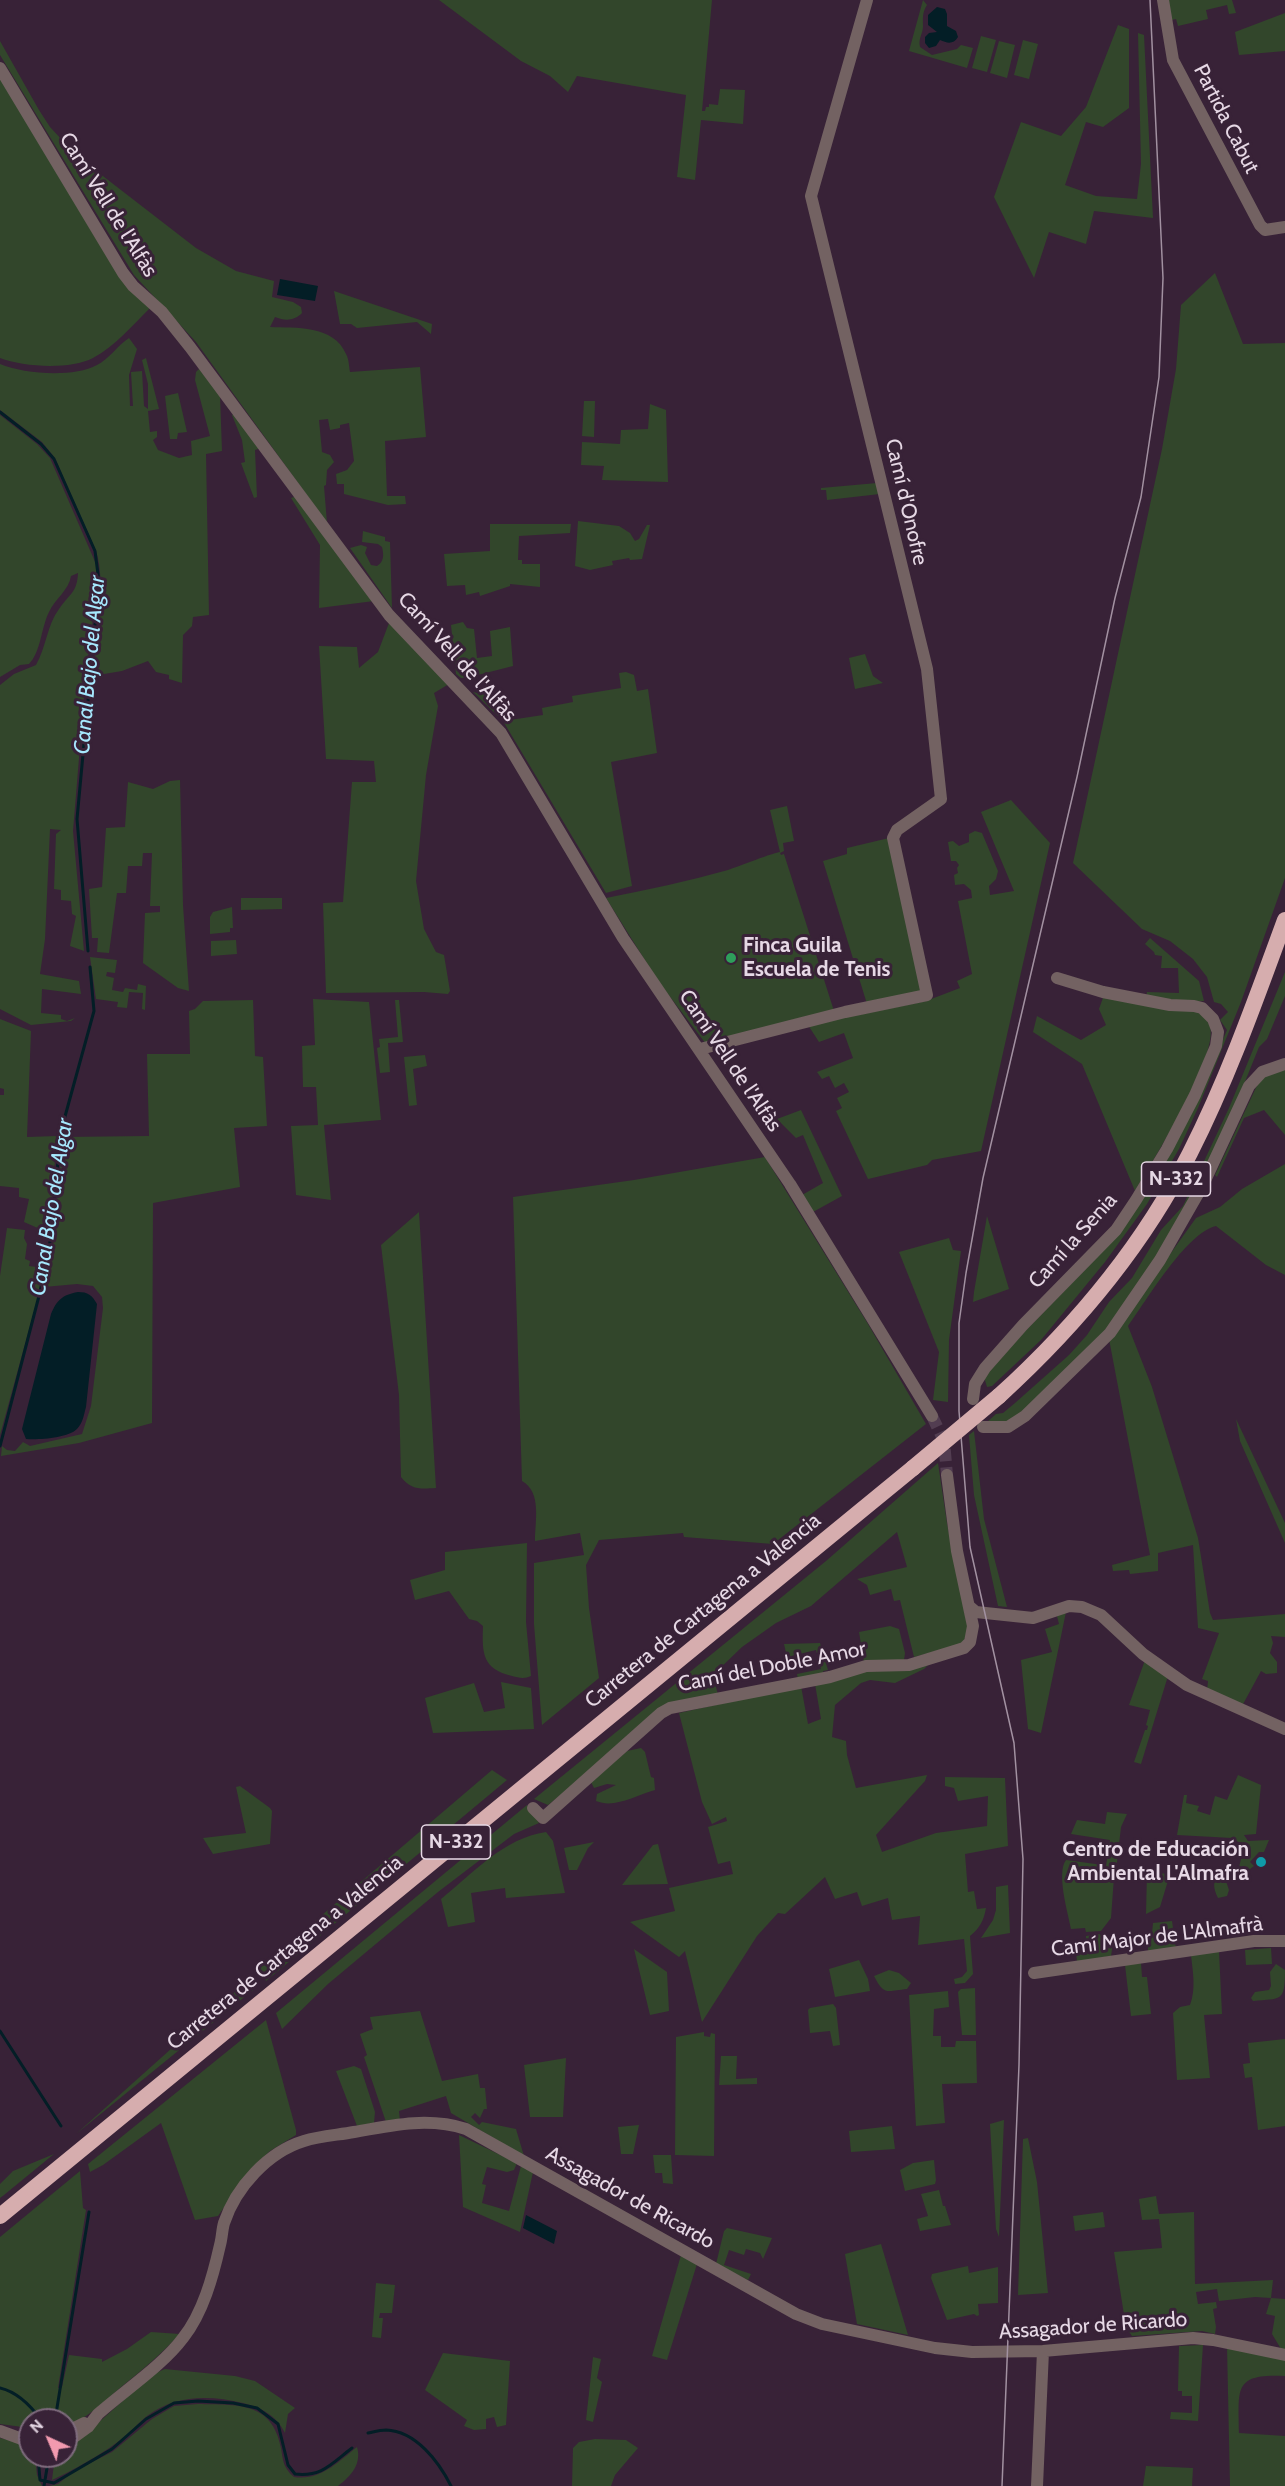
<!DOCTYPE html>
<meta charset="utf-8">
<style>
body{margin:0}
#map{position:relative;width:1285px;height:2486px;overflow:hidden;background:#382237;font-family:Cabin,sans-serif}
canvas{display:block}
.north{position:absolute;left:18px;top:2408px;width:60px;height:60px;box-sizing:border-box;background:#382237;border:2px solid #7e6b7d;border-radius:50%;rotate:316deg;font-size:16px;font-weight:700;line-height:24px;text-align:center;color:#e6d8e5}
.north::after{content:'';display:block;margin:auto;width:21px;height:27px;background:#f29aaf;clip-path:polygon(50% 0,100% 100%,50% 72%,0 100%)}
</style>
<div id="map">
<canvas width="1285" height="2486"></canvas>
<div class="north">N</div>
</div>
<script>
const ctx = document.querySelector('canvas').getContext('2d');
ctx.lineJoin = 'round';
function paint(path, color) { ctx.fillStyle = color; ctx.fill(path, 'evenodd'); }
function stroke(path, color, width, dash) { ctx.strokeStyle = color; ctx.lineWidth = width; ctx.lineCap = dash ? 'butt' : 'round'; ctx.setLineDash(dash || []); ctx.stroke(path); }
function label(font, color, halo, rows, align = 'center') {
  ctx.font = font + ' Cabin,sans-serif'; ctx.lineWidth = 6; ctx.setLineDash([]); ctx.textBaseline = 'middle'; ctx.strokeStyle = halo; ctx.fillStyle = color; for (const [text, x, y, turn = 0] of rows) {
    ctx.save(); ctx.translate(x, y); ctx.rotate((+turn || 0) * Math.PI / 180); ctx.textAlign = isNaN(turn) ? turn : align; if (halo) ctx.strokeText(text, 0, 0); ctx.fillText(text, 0, 0); ctx.restore();
  }
}
paint(new Path2D(`
 M439 0H712L702 111H705L706 107H709V104L718 105 720 89 745 90 743 124 701 120 695 180 677 177 686 95 577 76 568 92 550 76 521 61Z
 M923 0 927 5C922 13 923 18 923 26 923 34 918 38 920 47L932 55 957 49 961 45 973 48 967 68 909 51Z
 M1165 0H1232L1236 13 1229 14 1227 5 1206 10 1208 19 1178 26 1176 19 1168 21Z
 M1285 13V51L1239 55 1235 32Z
 M1118 25 1129 29V108L1103 127 1086 122 1065 185 1096 196 1137 199 1141 164 1138 33 1144 35 1153 218 1094 211 1086 244 1049 232 1034 278 994 197 1021 122 1061 136 1086 107Z
 M981 36 996 40 987 72 972 68Z
 M1023 40 1038 44 1029 79 1014 75Z
 M0 41 39 110 50 127 77 156 196 248 236 271 274 281 272 297 293 302 301 307 302 313C294 321 285 321 275 317L270 327C295 328 334 325 346 354 349 359 349 367 350 372L420 367 426 437 385 441 387 496H405L406 504 388 505 344 494V484H337L336 474 347 470 354 461 349 423 340 425V428L330 430 328 419 319 420 322 452 330 455 334 462 327 470 326 485 324 486 327 523 196 342 134 275 0 55Z
 M999 41 1015 45 1007 78 990 73Z
 M0 78 150 308C132 326 115 346 93 358 70 370 23 367 0 358Z
 M1215 273 1243 344 1285 343V878L1241 1002 1198 1108 1179 1149 1147 1204 1105 1262 1041 1340 992 1386 987 1387 984 1377 998 1359 1109 1245 1214 1060 1227 1030 1220 1020 1228 1012 1221 1004 1214 1002 1207 977 1193 959 1170 941 1142 929 1073 863 1162 449 1176 369 1181 305Z
 M334 291 432 324 431 334 417 322 357 328 351 324H340Z
 M129 338 137 349 129 375 130 406H133L131 372 142 371 144 406 148 409V384L142 360 146 358 159 409 148 411 150 432 157 431V437L153 440 158 450 179 458 192 455 191 441 210 436 195 380 196 372 199 369 220 395 222 451 206 454 209 615 193 617 192 626 183 635 182 683 169 679V675L156 672 148 661 122 671 92 676C95 641 107 584 96 551L55 458 42 442 0 410V364C24 374 73 378 97 365 109 359 118 345 129 338Z
 M178 393 187 432 178 433 177 439H170L165 396Z
 M584 401H595L594 437 582 436Z
 M650 404 666 410 668 482 602 480 604 466 581 465 582 442 620 444 621 430 648 429Z
 M235 414 261 448 255 450 257 497 254 498 241 463 245 462 242 440 232 415Z
 M0 415 37 444 50 458 96 564V595L86 673 73 831 84 951 70 946 76 916 72 914 71 901 61 900V890L54 889 56 834 61 830 50 829 45 939 40 974 79 981 81 994 42 989 41 1013 61 1015V1019L67 1021 75 1018 71 1021 31 1025 0 1009V685L14 674 36 665C46 648 47 625 59 609 70 593 77 593 78 573L71 576C69 590 55 599 49 612 41 628 41 652 29 664L20 665 0 677Z
 M877 483 880 494 827 500 826 490H821V488Z
 M297 496 374 601 319 608 320 545 291 498Z
 M578 521 619 526 630 533 635 541 639 539 647 525H650L642 559 630 560 629 558 612 561 613 565 590 570 575 566Z
 M490 524H571L570 533 519 536 518 560H522V564H540V587L510 584V586L480 596 479 592 466 595 465 585 447 586 444 554 490 551Z
 M363 531 385 537V541L390 542 392 608 350 548 361 545 367 547 365 553 371 565 377 566C384 562 384 555 382 547L378 544 362 542Z
 M463 622 467 628 474 629 477 658 492 656 490 631 510 627 513 666 466 678H461L456 674 451 625Z
 M389 623 449 684 434 693 438 706 426 775 416 881 424 929 436 952 444 955 450 991 448 994 424 992 326 993 323 903 343 902 352 782H376L374 761 326 759 319 646 357 647 359 668 378 652Z
 M865 654 873 676 883 683 855 689 849 658Z
 M626 672 634 675 637 691 648 689 657 753 611 762 632 886 606 893 503 721 473 692 494 697 499 706 509 705 510 720 543 715 542 708 573 702 572 696 621 688 619 673Z
 M180 780 183 905 189 991 178 988 143 963 145 913 160 912V906H150L152 853H143L142 866H128L126 893H117L109 953 97 952 98 938H92L89 889 102 887 106 828 125 827 128 782 153 789 170 781Z
 M1011 800 1050 843 981 1151 932 1160 927 1165 868 1179 836 1111 842 1108 837 1098 849 1092 844 1083 835 1088 829 1076 822 1079 817 1072 853 1058 844 1033 819 1042 808 1025 926 1001 960 988 957 981 972 974 958 901 972 898 971 890 964 884 955 885 954 875 958 873 957 868 959 865 956 861H951L948 842 953 841 959 846 969 842V834L975 831 982 833 998 871 996 879 989 886 990 895 1014 891 981 812Z
 M787 806 794 841 783 843 784 851 780 853 781 855 784 854 834 1011 706 1044 658 981 606 898C647 890 688 881 728 870 737 867 775 852 780 852L770 810Z
 M889 838 925 992 867 1004 823 861 847 854V848Z
 M241 898H282V909L241 910Z
 M232 907 233 928H230V932L210 934V917L213 912Z
 M1150 938 1199 981 1204 1001 1191 1002 1146 998 1147 992 1179 993 1178 968H1161L1162 956 1155 955 1154 952 1145 944Z
 M236 940 237 954 211 956V941Z
 M90 957 117 960 115 973 107 972 106 976 114 978 112 990 123 992 125 988 137 990 138 984 146 986 145 1010 142 1009 143 993 129 992 127 1008 117 1007 118 1002 96 999Z
 M1285 972V996L1267 1039 1259 1047 1219 1146 1154 1262 1106 1331 1013 1421 986 1423 996 1414 1003 1413 1015 1403 1069 1355 1087 1335 1109 1302 1132 1278 1161 1230 1183 1206 1229 1108Z
 M1104 995 1199 1011C1202 1015 1208 1021 1210 1026 1219 1056 1152 1162 1135 1191L1082 1064 1033 1032 1037 1016 1081 1040 1106 1025 1099 1009Z
 M313 999 369 1002 381 1120 324 1125 331 1200 296 1195 291 1126 318 1125 316 1087H303L302 1046 315 1045Z
 M253 1000 255 1056 263 1057 267 1126 234 1128 240 1187 153 1203 152 1423 79 1443 1 1456 2 1446 7 1450 15 1451 23 1442 30 1446 82 1434 91 1406 103 1308 102 1297 93 1286 77 1284 44 1287 52 1250 63 1137 149 1136 147 1054H190L189 1011 195 1009 203 1001Z
 M395 1000H399L403 1042 388 1043 390 1072 380 1073 377 1048 380 1047 379 1039 398 1037Z
 M0 1019 31 1031 27 1137 57 1136 49 1233 24 1222 29 1199 19 1197V1188L0 1186V1095H4V1089L0 1088Z
 M425 1055 427 1066 413 1069 417 1105 409 1106 404 1057Z
 M1285 1067V1135L1264 1110 1244 1118 1217 1177 1215 1175 1260 1079Z
 M801 1110 842 1196 813 1212 802 1195 823 1183 803 1135 796 1138 777 1119Z
 M765 1157 868 1324 926 1424 773 1544 684 1537 683 1533 599 1540 586 1565 589 1608 599 1678 542 1725 534 1624V1563L584 1555 580 1533 535 1541C535 1521 542 1492 522 1481L513 1197 634 1180Z
 M1285 1164V1275L1266 1265 1216 1226C1186 1233 1147 1300 1128 1326L1152 1387 1198 1538 1210 1613 1213 1620 1285 1614V1637L1271 1636 1273 1643 1270 1653 1277 1662V1673L1266 1674 1261 1671 1242 1706 1207 1691 1208 1681 1202 1679 1219 1633 1198 1628 1193 1545 1158 1553V1571L1130 1574 1129 1570 1113 1571 1112 1565 1150 1555 1109 1339 1196 1218 1220 1207 1242 1189Z
 M419 1212 436 1488C420 1489 411 1490 401 1477L399 1395 381 1245Z
 M987 1216 1009 1289 973 1302 974 1292Z
 M7 1228 25 1230 24 1238 27 1244 25 1259 30 1261 29 1266 44 1268 38 1297 0 1435V1276Z
 M949 1238 953 1250 961 1251 949 1340 948 1402 933 1400 939 1352 899 1252Z
 M1236 1419 1285 1523V1543L1240 1441Z
 M974 1431 984 1519 1007 1607 998 1606 974 1495 969 1435Z
 M938 1463 947 1523 968 1629 963 1644 914 1657 900 1600 894 1601 891 1589 870 1595 867 1585 857 1579 907 1567 897 1532 811 1606 776 1623 742 1647 713 1675 718 1695 678 1702 548 1805 534 1799 826 1561Z
 M527 1543 526 1622 531 1676C525 1679 519 1678 512 1676 482 1669 482 1653 483 1626L477 1621 469 1619 449 1591 415 1600 410 1580 445 1570V1552Z
 M1066 1612 1041 1733 1028 1729 1021 1660 1052 1652 1045 1629 1059 1624 1057 1616Z
 M890 1626 899 1629 905 1653 904 1660 864 1662 859 1632Z
 M820 1643 828 1670 823 1671 824 1675 798 1680 797 1674 821 1669 816 1650 787 1657 784 1644Z
 M1145 1660 1168 1676 1141 1764 1134 1762 1145 1730H1147L1148 1726 1146 1725 1150 1710 1129 1705Z
 M929 1664 924 1669 895 1683 870 1680 861 1683 835 1705 832 1737 846 1741 847 1755 856 1788 927 1775 925 1781 876 1835 882 1852 936 1833 987 1826 988 1796 958 1801 954 1788 945 1786V1777L1005 1778 1008 1846 965 1854 968 1892 974 1891 977 1909 986 1908C984 1920 980 1928 970 1936L973 1974 965 1983 955 1984 954 1979 962 1977 967 1971 964 1939 918 1945 920 1916 892 1920 888 1898 862 1906 857 1892 835 1899 825 1877 785 1914 778 1913 757 1936 702 2022 685 1951 679 1957 630 1922 675 1911 669 1888 733 1874 730 1861 718 1864 708 1827 727 1821 726 1817 712 1824 702 1802 679 1713 801 1686 808 1724 821 1719 815 1684 864 1669Z
 M501 1682 531 1688 534 1729 433 1733 425 1698 474 1683 484 1712 505 1708Z
 M641 1748 645 1752 651 1777 654 1778 655 1790C636 1795 615 1809 596 1801L597 1794 616 1785 607 1784 594 1788 591 1782 627 1751Z
 M492 1770 507 1780 266 1981 260 1968Z
 M1238 1775 1261 1785 1256 1834 1244 1835 1248 1841 1269 1840 1264 1852H1259L1250 1862 1254 1866 1246 1872 1245 1870 1243 1875 1226 1881 1229 1890 1227 1896 1218 1898C1207 1875 1222 1876 1238 1871L1241 1859 1240 1843 1232 1838 1177 1835 1184 1795H1187L1186 1803 1199 1806 1197 1811 1210 1815 1215 1796 1227 1800Z
 M240 1786 270 1808 272 1811 270 1844 213 1854 203 1838 246 1833 236 1787Z
 M527 1805 539 1823 514 1834 438 1892 328 1984 282 2029 276 2013Z
 M1107 1812 1127 1814 1121 1827 1116 1871 1106 1866 1110 1840 1071 1834 1077 1820 1105 1824Z
 M546 1832 553 1841 565 1893 506 1898 505 1888 471 1893 475 1922 448 1927 441 1899C473 1873 504 1838 546 1832Z
 M594 1842 588 1848 577 1870H569L564 1848Z
 M658 1844 668 1884 622 1885 653 1845Z
 M1066 1860 1103 1865 1114 1877 1111 1918 1101 1931 1086 1932 1085 1928 1071 1929C1068 1913 1056 1873 1066 1860Z
 M1147 1872 1170 1874 1160 1907 1146 1914Z
 M1008 1885 1010 1933 981 1938 993 1920 996 1910V1887Z
 M1172 1921 1176 1949 1148 1953V1945L1151 1943 1153 1923Z
 M1099 1934 1113 1942 1111 1956 1077 1962 1075 1941 1086 1940V1936Z
 M1271 1948 1272 1964 1246 1965 1245 1950Z
 M634 1949 667 1972 669 2011 650 2015Z
 M1219 1951 1222 2014 1204 2015 1210 2078 1177 2080 1173 2013 1180 2007 1190 2005C1196 1989 1193 1973 1191 1955Z
 M859 1960 868 1979 870 1991 835 1997 829 1969Z
 M1141 1963 1142 1977H1147L1151 2014 1131 2016 1125 1965Z
 M1276 1964 1285 1970C1285 2003 1281 1998 1253 2001L1251 1998 1255 1992 1269 1990 1271 1986 1270 1972Z
 M889 1970 899 1973 911 1983 907 1989C887 1991 884 1996 874 1976Z
 M248 1980 253 1990 76 2134Z
 M975 1988 976 2035H962L958 1992 961 1989Z
 M948 1991 949 2007 934 2009 933 2036H941V2047H955L956 2041H976L977 2083 942 2084 945 2123 916 2126 909 1995Z
 M833 2004 836 2008 840 2045 833 2046 830 2031 810 2033 808 2010 810 2008Z
 M420 2011 442 2081 478 2074 480 2088H485L487 2109H484L480 2118 475 2113 471 2117 479 2125 482 2122 516 2129 524 2156 451 2113 446 2096 399 2111 400 2121 386 2122 364 2057 367 2055 360 2034 373 2029 370 2017Z
 M266 2020 296 2130V2135L270 2151 250 2170 218 2216 195 2220 161 2123 103 2165 90 2172 88 2164Z
 M704 2032V2036L710 2037 711 2033 715 2034 714 2156 675 2155 676 2037Z
 M1285 2039V2126L1258 2130 1252 2077 1245 2078 1243 2064 1250 2063 1248 2043Z
 M721 2056H737L736 2079 757 2078V2084L719 2085Z
 M566 2058 563 2117H530L524 2065Z
 M354 2066 361 2069 375 2112 374 2123 357 2126 336 2071Z
 M1004 2120 999 2237 996 2229 990 2124Z
 M639 2125 633 2154H621L618 2127Z
 M892 2126 895 2149 851 2152 849 2131Z
 M459 2135 517 2163 514 2170 507 2172 487 2167 482 2184 486 2185 482 2203 509 2211 521 2166 533 2172 520 2232 463 2207Z
 M1028 2138 1037 2182 1048 2293 1018 2295 1023 2139Z
 M54 2154 4 2195 0 2198V2184L13 2171Z
 M653 2155H671L673 2184 663 2183 662 2173H655Z
 M934 2160 936 2180 935 2184 905 2191 900 2170 913 2163Z
 M80 2171 83 2208 86 2210 58 2388 62 2387 69 2355 102 2359V2362L127 2349 151 2332 180 2334C161 2354 141 2371 120 2388 103 2403 87 2418 66 2427V2420H58V2416L53 2417 52 2420H30V2428L0 2424V2237Z
 M939 2190 943 2206H945L951 2225 920 2231 917 2219 928 2216 921 2194Z
 M1156 2196 1159 2214 1194 2212 1195 2284 1273 2280 1271 2298 1285 2299V2350L1281 2349 1272 2334 1275 2316 1266 2314 1271 2298 1255 2297 1219 2301 1217 2289 1196 2292 1198 2304 1216 2302 1217 2308 1213 2309 1216 2327 1215 2334 1202 2331 1132 2336 1126 2327 1114 2252 1162 2248 1159 2219 1142 2220 1139 2199Z
 M1103 2212 1105 2227 1075 2231 1073 2216Z
 M727 2228 772 2238 763 2259 760 2253 746 2249 744 2255 729 2250 724 2265 751 2274 748 2280 716 2264 724 2231Z
 M881 2244 908 2335 857 2324 845 2254Z
 M681 2255 697 2264 667 2360 652 2356Z
 M968 2266 969 2273 998 2267V2303L978 2304 979 2315 977 2316 974 2314 947 2320 931 2278 932 2274Z
 M376 2283 395 2285 392 2313H380L379 2318H383L381 2338 372 2337Z
 M1203 2345 1198 2421 1170 2419 1171 2412 1192 2413V2396H1182V2391H1178L1179 2346Z
 M1227 2346 1285 2360V2376C1232 2373 1239 2390 1239 2433L1285 2436V2486H1230Z
 M443 2353 510 2361 506 2425 497 2427 494 2417 486 2419V2429L474 2430 464 2426 467 2420 425 2390Z
 M593 2357 601 2359 597 2378 602 2382 593 2422 586 2420Z
 M165 2369 235 2376 255 2381 295 2408 288 2414 285 2433C276 2415 262 2408 243 2403 209 2395 175 2395 147 2416 137 2424 129 2434 119 2441 102 2454 72 2471 52 2480L55 2456H66V2445L80 2439 153 2374Z
 M198 2404C237 2405 272 2401 281 2448 283 2460 283 2468 294 2477 320 2481 338 2462 357 2447 362 2464 351 2476 338 2486H49L58 2484 74 2471 112 2452 152 2419 174 2406Z
 M0 2438 30 2445V2456H35L37 2475 42 2486H0Z
 M595 2439 626 2440 638 2448 615 2475 611 2486H572L573 2448 579 2442Z
 M1146 2466 1193 2468 1192 2486H1143Z`), '#32462b');
paint(new Path2D(`
 M937 7 945 9 947 14V26L956 31 958 37C953 45 947 43 940 40L936 46 929 48 925 43V37L929 33 937 32 928 25V15Z
 M280 279 318 286 315 301 277 295Z
 M78 1292C88 1292 92 1295 97 1304L86 1407C84 1414 83 1423 77 1429 68 1438 39 1440 26 1439L22 1429 51 1314C57 1300 62 1295 78 1292Z
 M526 2215 557 2231 554 2244 523 2228Z`), '#031e26');
stroke(new Path2D(`
 M0 412 41 444 54 459 95 551 99 582 77 819 88 951
 M0 1446 40 1292 50 1242 61 1131 94 1011 90 967
 M0 2031 61 2126
 M0 2388C17 2392 31 2406 41 2420
 M55 2420 89 2212
 M368 2433C373 2432 380 2430 386 2430 416 2431 439 2462 451 2486
 M38 2456 40 2480 54 2483 112 2449 146 2419 174 2403 198 2401 233 2403 257 2408 278 2424 288 2465 295 2474C322 2477 331 2464 352 2448
 M44 2486 49 2456`), '#031e26', 3);
stroke(new Path2D(`
 M932 1416 944 1441 947 1475`), '#523d51', 12, [12, 6]);
stroke(new Path2D(`
 M1163 0 1173 60 1260 225 1265 230 1285 227
 M0 68 123 273 133 286 162 312 190 347 389 615 501 733 623 938 790 1184 932 1416
 M700 1049 845 1012 927 995 893 838 897 830 941 799 927 669 811 196 867 0
 M973 1399 975 1384 985 1368 1023 1325 1116 1230 1136 1200 1167 1149 1195 1095 1216 1046 1218 1032 1213 1019 1202 1008 1194 1006 1170 1005 1103 992 1057 978
 M983 1427H1008L1025 1416 1110 1333 1160 1260 1203 1185 1249 1086 1262 1072 1285 1064
 M969 1606 976 1612 1033 1618 1069 1606 1082 1607 1101 1615 1143 1654 1187 1685 1285 1729
 M533 1808 543 1818 661 1713 670 1708 830 1677 866 1666 909 1665 964 1648 970 1642 973 1626 957 1551 947 1475
 M1034 1973 1254 1941H1285
 M0 2431 30 2442
 M66 2432 84 2423
 M66 2443 88 2427 98 2414C124 2391 163 2365 183 2338 203 2313 213 2276 220 2245 222 2238 222 2230 224 2223 236 2187 268 2152 304 2141 320 2136 338 2135 354 2132 392 2125 429 2117 466 2129L796 2314 822 2324 935 2348 972 2352 1043 2351 1193 2338 1213 2340 1285 2355
 M1037 2486 1043 2351`), '#736262', 12);
stroke(new Path2D(`
 M999 1396C1076 1326 1143 1246 1190 1153 1228 1078 1256 999 1285 920
 M0 2216 913 1468`), '#d6adae', 16);
stroke(new Path2D(`
 M1002 2486 1019 2065 1023 1859 1014 1743 970 1547 959 1411V1323L966 1273 983 1178 1077 777 1115 598 1141 497 1159 377 1163 278 1150 0`), '#a291a1', 1.5);
stroke(new Path2D(`
 M913 1468 999 1396`), '#d6adae', 16);
for (const [x, y, r, color] of [
 [731,958,6,"#2e9e5b"],
 [1261,1862,6,"#0f9aa8"]
]) { const dot = new Path2D(); dot.arc(x, y, r, 0, 2 * Math.PI); ctx.fillStyle = color; ctx.fill(dot); stroke(dot, '#382237', 2); }
for (const [x, y, w] of [
 [1176,1179,69],
 [456,1842,69]
]) { const box = new Path2D(); box.roundRect(x - w / 2, y - 17, w, 34, 4.5); ctx.fillStyle = '#382237'; ctx.fill(box); stroke(box, '#e6d8e5', 1.5); }
label('bold 20px', '#e6d8e5', null, [
 ["N-332",1176,1179],
 ["N-332",456,1842]
]);
label('21px', '#e6d8e5', '#382237', [
 ["Partida Cabut",1226,119,63],
 ["Camí Vell de l'Alfàs",108,205,58],
 ["Camí d'Onofre",906,502,77],
 ["Camí Vell de l'Alfàs",457,657,48],
 ["Camí Vell de l'Alfàs",730,1061,56],
 ["Camí la Senia",1073,1241,-48],
 ["Carretera de Cartagena a Valencia",703,1611,-39],
 ["Camí del Doble Amor",772,1667,-11],
 ["Camí Major de L'Almafrà",1157,1937,-7],
 ["Carretera de Cartagena a Valencia",285,1953,-39],
 ["Assagador de Ricardo",630,2198,29],
 ["Assagador de Ricardo",1093,2326,-4]
]);
label('bold 21px', '#e6d8e5', '#382237', [
 ["Finca Guila",743,946],
 ["Escuela de Tenis",743,970],
 ["Centro de Educación",1249,1850,"right"],
 ["Ambiental L'Almafra",1249,1874,"right"]
], 'left');
label('italic 22px', '#a6e8fd', '#382237', [
 ["Canal Bajo del Algar",90,665,-85],
 ["Canal Bajo del Algar",52,1207,-81]
]);
</script>
